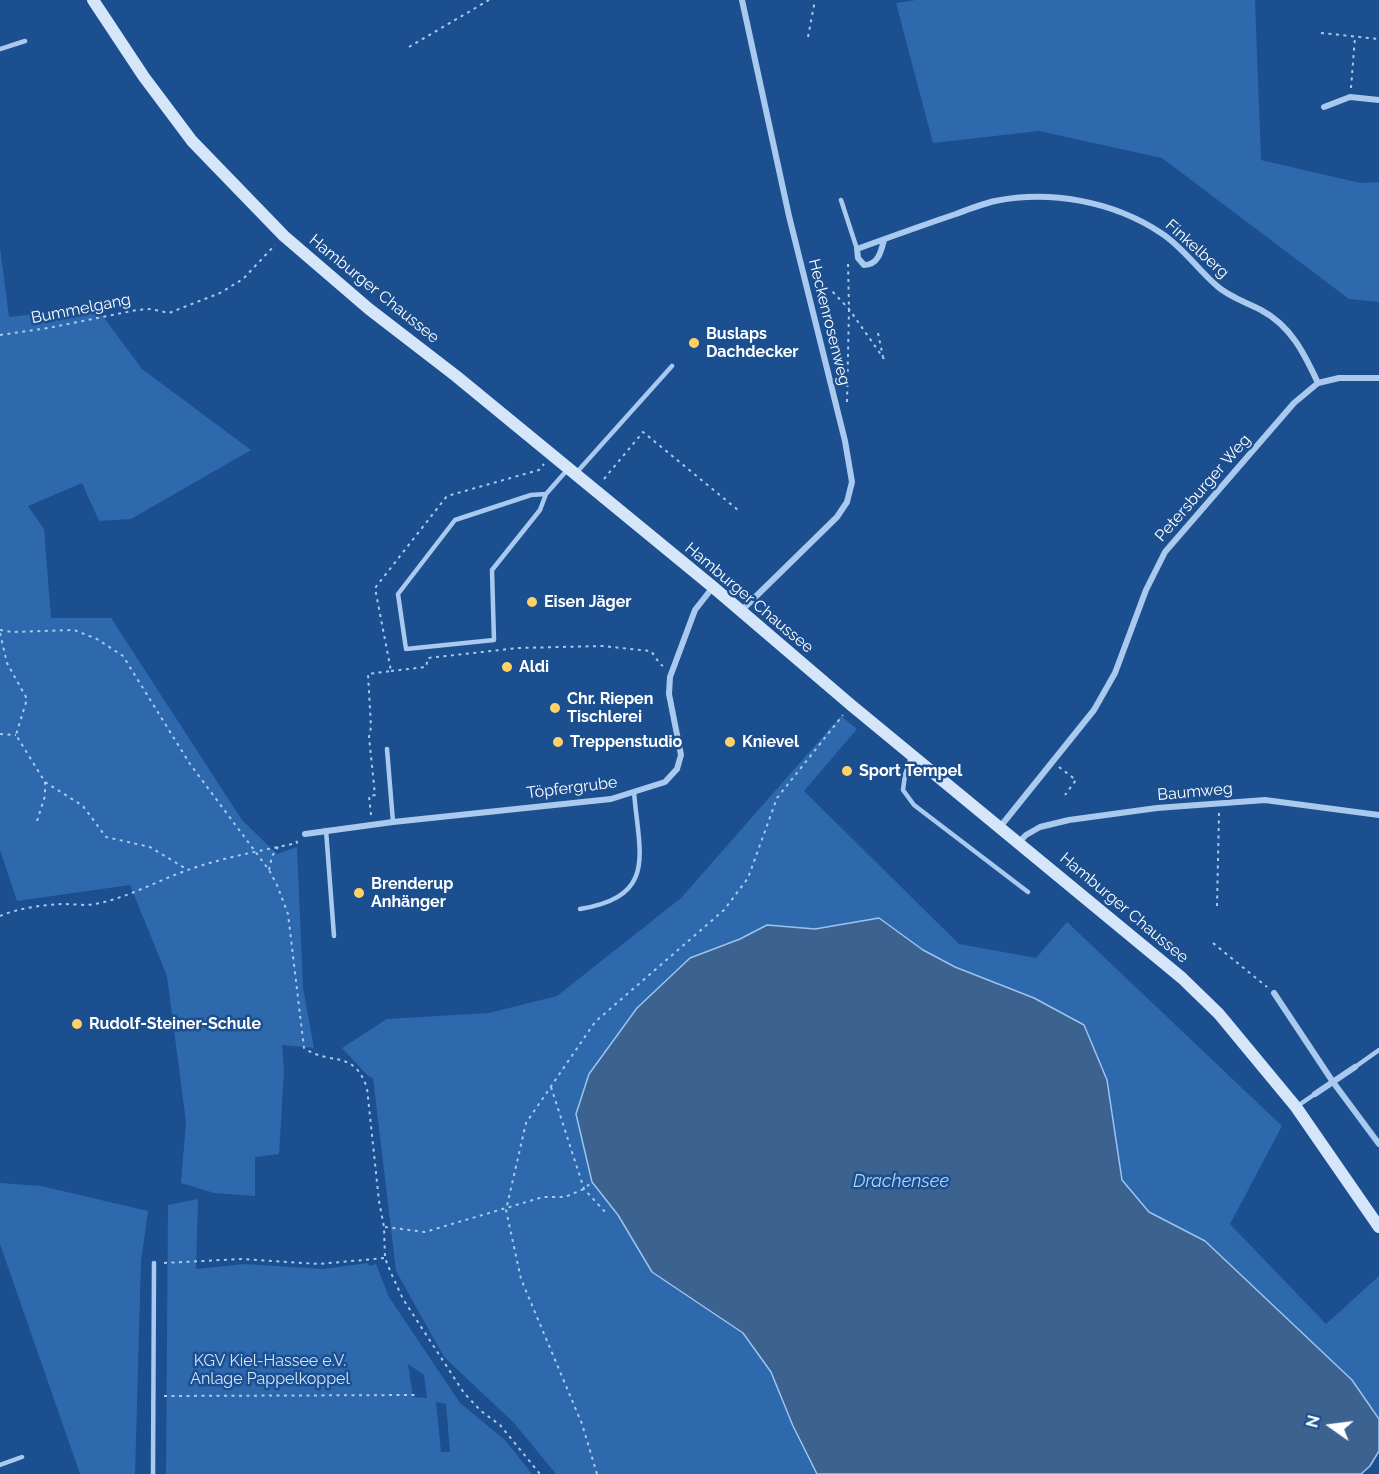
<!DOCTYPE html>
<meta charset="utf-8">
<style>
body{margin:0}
#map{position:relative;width:1379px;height:1474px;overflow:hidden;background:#1b4f8f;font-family:Raleway,sans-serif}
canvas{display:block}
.north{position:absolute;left:1301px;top:1396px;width:60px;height:60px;-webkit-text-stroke:4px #1b4f8f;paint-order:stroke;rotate:284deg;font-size:16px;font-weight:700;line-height:24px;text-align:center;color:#fff}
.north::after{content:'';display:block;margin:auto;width:21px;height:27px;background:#fff;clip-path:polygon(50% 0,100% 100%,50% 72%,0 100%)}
</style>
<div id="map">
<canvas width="1379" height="1474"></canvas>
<div class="north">N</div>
</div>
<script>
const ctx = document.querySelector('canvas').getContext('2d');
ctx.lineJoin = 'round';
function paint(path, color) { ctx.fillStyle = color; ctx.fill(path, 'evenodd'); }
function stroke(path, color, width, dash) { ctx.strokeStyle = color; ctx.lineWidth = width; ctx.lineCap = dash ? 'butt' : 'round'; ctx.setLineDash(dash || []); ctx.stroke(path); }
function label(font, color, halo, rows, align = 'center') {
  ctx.font = font + ' Raleway,sans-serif'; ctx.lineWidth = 5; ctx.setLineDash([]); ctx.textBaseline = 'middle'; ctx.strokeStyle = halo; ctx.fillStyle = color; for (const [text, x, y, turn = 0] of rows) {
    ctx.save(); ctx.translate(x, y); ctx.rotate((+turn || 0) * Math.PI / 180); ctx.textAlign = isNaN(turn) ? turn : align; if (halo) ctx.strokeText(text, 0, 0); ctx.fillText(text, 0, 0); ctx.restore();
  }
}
paint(new Path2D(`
 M916 0H1255L1261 160 1360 183 1379 182V302L1349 299 1162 158 1039 131 933 143 896 3Z
 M0 248 9 317 96 307 142 369 251 450 131 519 99 521 82 483 28 506 44 529 51 618H111L242 820 277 854 297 847 303 988 314 1048 282 1045 284 1071 279 1154 255 1157V1196L214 1193 181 1183 186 1122 167 976 130 885 17 901 0 850Z
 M841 716 857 729 804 791 959 944 1036 958 1067 922 1282 1126 1230 1224 1326 1324 1379 1276V1419L1205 1241 1149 1212 1122 1180 1107 1080 1034 998 956 967 923 950 879 918 815 929 767 925 740 939 690 958 637 1008 589 1074 592 1182 618 1215 652 1272 743 1333 771 1372 793 1426 817 1474H556L514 1423 444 1357 396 1271 373 1078 368 1076 342 1048 387 1019 489 1013 557 996 681 898Z
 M0 1183 41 1186 148 1211 141 1261 135 1474H80L0 1244Z
 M198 1199 196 1269 245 1264 323 1269 368 1263 369 1266 376 1264 389 1297 460 1403 505 1440 532 1474H166L168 1205ZM408 1364 424 1375 427 1398 413 1397ZM436 1402 446 1404 450 1452H441Z`), '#2e69ad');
const water = new Path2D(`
 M879 918 923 950 955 967 1034 998 1084 1025 1107 1080 1122 1180 1149 1212 1205 1241 1352 1380 1379 1419V1451L1370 1466 1361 1474H817L793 1426 771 1372 743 1333 652 1272 618 1215 592 1182 576 1114 589 1074 637 1008 690 958 740 939 767 925 815 929Z`);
paint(water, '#3c6290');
stroke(water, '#9cc4f0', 1.5);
stroke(new Path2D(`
 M1321 33 1379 39
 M808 37 815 0
 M409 47 489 0
 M1351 88 1355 37
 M812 270 849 309 884 359
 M878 333 883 357
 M0 335 48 328 137 310 151 309 169 313 220 293 243 279 275 245
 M847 402 849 309 848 263
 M604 479 643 432 738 510
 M0 630 12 632 74 630 97 639 123 656 190 764 269 870 277 885 288 914 304 1048C332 1067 353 1048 367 1088L379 1201 384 1227 385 1258 391 1273 403 1299 464 1393 481 1411 500 1425 540 1474
 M0 633 7 663 27 699 16 735 45 782 83 806 106 837 150 847 188 870
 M391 671 426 667 428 658 518 648 602 646 651 651 660 664 663 666
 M0 734 16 735
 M1059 767 1076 780 1065 795
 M371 815 369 796 375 795 369 737 371 727 368 674 391 671 375 588 447 496 539 470 544 464
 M37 821 45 796V782
 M269 870 272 856 278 847
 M1217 906 1219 813
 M0 916C19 908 42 905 63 904 73 904 85 906 95 904 127 898 155 882 185 871 221 858 259 851 297 843L296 839
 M1213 943 1267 987
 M551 1087 584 1189 607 1214
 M385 1227 425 1232 543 1197H565L584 1189 592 1182
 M164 1263 241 1259 319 1264 385 1258
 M164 1396 416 1395
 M597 1474 582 1424 521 1279 506 1210 526 1123 595 1022 724 910 748 878 777 798 843 715`), '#a9c9ee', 2, [3, 4.5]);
stroke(new Path2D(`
 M0 49 25 41
 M841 200 857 249
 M577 472 672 366
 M546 494 531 495 455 520 398 594 406 649 494 640 492 570 540 510 546 494 568 469
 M387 749 393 822
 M911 757 905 775 903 790 914 805 1028 892
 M326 830 334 936
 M580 909C658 896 639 854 634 792
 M1355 1067 1379 1050
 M1296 1107 1315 1094
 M0 1465 22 1457
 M153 1474 154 1263`), '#a9c9ee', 4.5);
stroke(new Path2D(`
 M1324 107 1350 97 1379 100
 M884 240C881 252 878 265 864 265L858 258 857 249C890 237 923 225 956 214 969 209 982 204 995 201 1050 190 1113 201 1161 233 1183 247 1197 269 1217 286 1229 297 1246 302 1261 310 1291 326 1304 353 1318 383
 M741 611 837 517 847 502 852 482 845 441 789 216 742 0
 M1000 827 1094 710 1115 673 1146 590 1165 552 1294 403 1318 383 1339 378H1379
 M305 834 393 822 611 799 665 782 677 769 681 755 669 694 670 677 695 610 713 587
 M1019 842 1026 835 1040 827 1069 820 1157 808 1265 800 1379 815
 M1274 993 1333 1082 1379 1144
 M1315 1094 1355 1067`), '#a9c9ee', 6);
stroke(new Path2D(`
 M93 0 144 77 192 141 284 236 369 309 456 376 713 587 851 705 1182 978 1219 1014 1296 1107 1379 1227`), '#d6e6fa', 12);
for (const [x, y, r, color] of [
 [694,343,6,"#ffd166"],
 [532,602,6,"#ffd166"],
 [507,667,6,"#ffd166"],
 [555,708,6,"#ffd166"],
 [558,742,6,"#ffd166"],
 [730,742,6,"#ffd166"],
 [847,771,6,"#ffd166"],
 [359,893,6,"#ffd166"],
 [77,1024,6,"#ffd166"]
]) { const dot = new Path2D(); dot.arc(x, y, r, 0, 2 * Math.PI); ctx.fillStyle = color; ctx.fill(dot); stroke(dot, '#1b4f8f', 2); }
label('16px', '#fff', '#1b4f8f', [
 ["Finkelberg",1197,249,42],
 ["Hamburger Chaussee",374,289,39],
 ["Bummelgang",81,309,-11],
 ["Heckenrosenweg",829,322,76],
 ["Petersburger Weg",1203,488,-49],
 ["Hamburger Chaussee",749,598,40],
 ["Töpfergrube",572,788,-7],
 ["Baumweg",1195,792,-5],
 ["Hamburger Chaussee",1124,908,40]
]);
label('bold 16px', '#fff', '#1b4f8f', [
 ["Buslaps",706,334],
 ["Dachdecker",706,352],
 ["Eisen Jäger",544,602],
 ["Aldi",519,667],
 ["Chr. Riepen",567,699],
 ["Tischlerei",567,717],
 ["Treppenstudio",570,742],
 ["Knievel",742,742],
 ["Sport Tempel",859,771],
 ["Brenderup",371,884],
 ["Anhänger",371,902],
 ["Rudolf-Steiner-Schule",89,1024]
], 'left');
label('16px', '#cfe3fa', '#1b4f8f', [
 ["KGV Kiel-Hassee e.V.",270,1361],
 ["Anlage Pappelkoppel",270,1379]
]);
label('italic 18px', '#b5d3f5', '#1b4f8f', [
 ["Drachensee",901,1182]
]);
</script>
